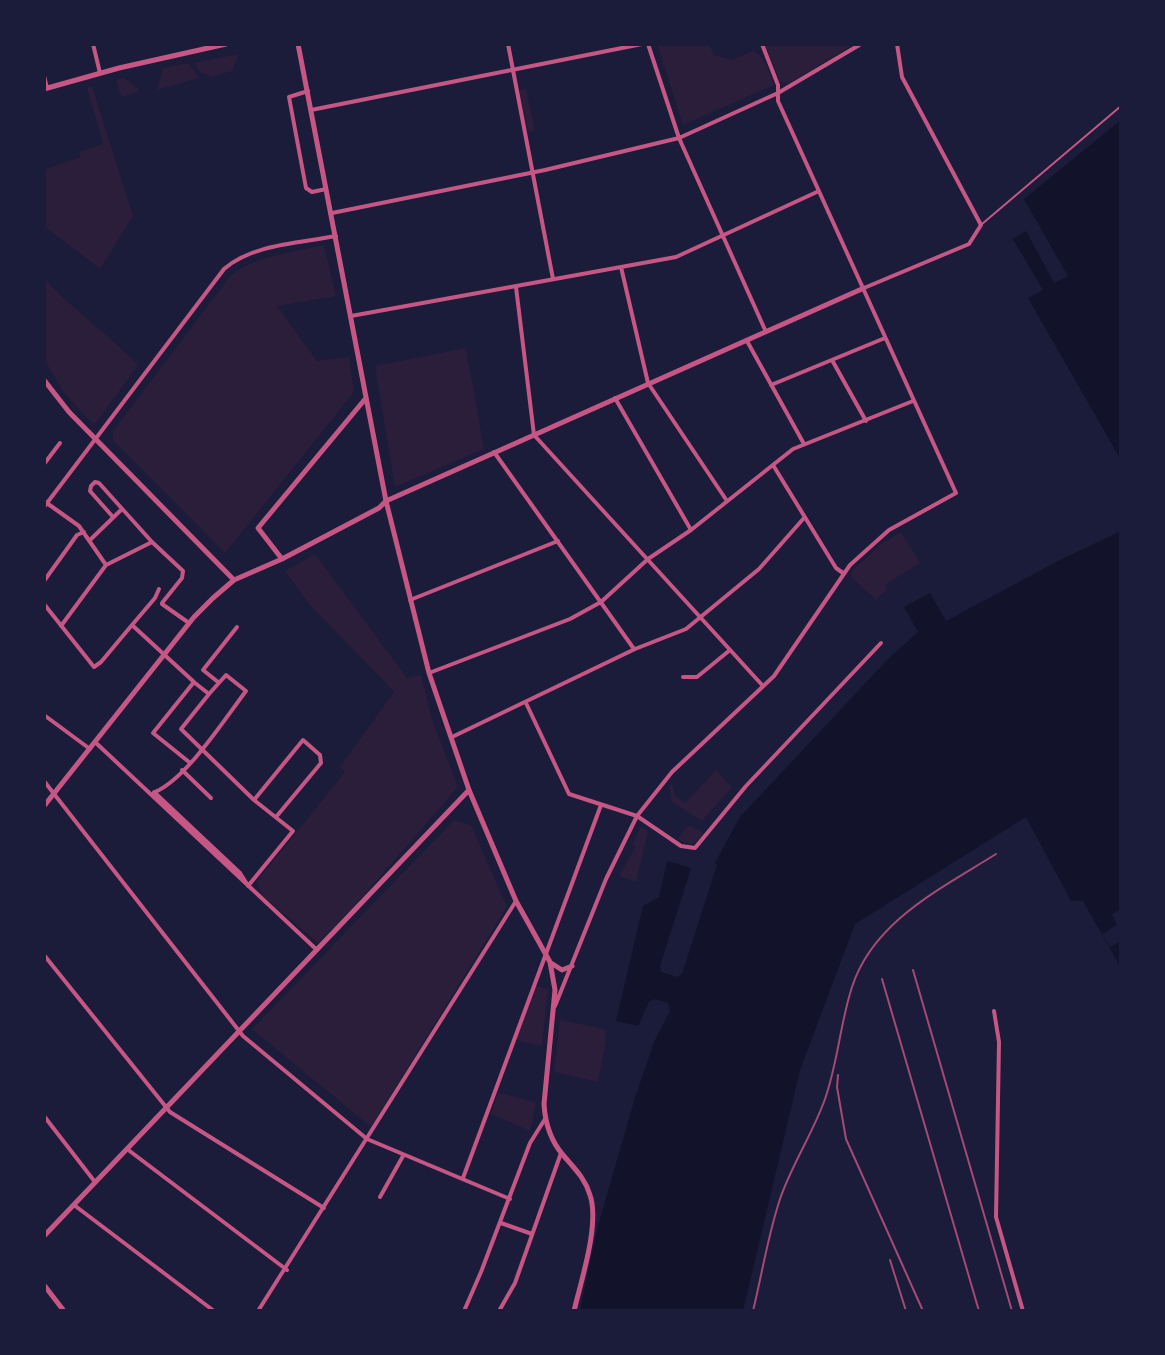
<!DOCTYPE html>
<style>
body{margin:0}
#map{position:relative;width:1165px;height:1355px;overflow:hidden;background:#1b1b3a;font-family:"Roboto Serif",serif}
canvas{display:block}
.frame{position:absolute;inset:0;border:46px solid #1b1b3a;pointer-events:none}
</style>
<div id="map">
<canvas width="1165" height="1355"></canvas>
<div class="frame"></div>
</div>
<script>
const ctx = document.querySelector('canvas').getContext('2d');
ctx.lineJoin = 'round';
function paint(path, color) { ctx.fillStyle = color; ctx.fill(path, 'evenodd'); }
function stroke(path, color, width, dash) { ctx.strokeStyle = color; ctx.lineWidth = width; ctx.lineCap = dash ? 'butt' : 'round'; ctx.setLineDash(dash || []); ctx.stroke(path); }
paint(new Path2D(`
 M657 44H709L714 55 731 60 753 51C766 56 769 73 774 85L683 125Z
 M765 44H854L788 84 780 81Z
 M239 54 232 71 212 77 200 72 194 63Z
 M188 63 199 78 157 90 163 68Z
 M124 78 139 89 138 92 121 97 116 80Z
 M92 86 133 216 100 269 44 226V170L80 157 79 152 103 144 87 88Z
 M526 89 535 131 528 132 519 90Z
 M324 245 336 296 277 306 317 361 349 357 354 392 225 553 113 440V431L231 275C255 256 294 252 324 245Z
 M44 278C73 310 108 334 138 365L96 423 93 424 64 393 44 359Z
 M466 348 484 449 395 487 375 366Z
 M901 532 920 563 885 585 887 589 876 600 851 577 852 571 881 544Z
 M315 554 407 678 421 675 432 719 458 787 351 910 318 943 261 894 257 881 345 772 340 767 394 692 309 604 285 571Z
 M716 770 732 787 702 821 672 802 669 786 672 784 676 797 685 803Z
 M454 820 471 825 507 907 371 1127 252 1029Z
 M641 826 648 832 636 882 619 876 636 846 632 845Z
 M692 826 704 833 697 842 689 845 678 839 686 827Z
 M535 985 548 990 542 1046 516 1040Z
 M560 1020 605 1029 606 1040 598 1082 554 1072Z
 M498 1093 536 1102 530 1131 491 1114Z`), '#2a1e3b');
paint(new Path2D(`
 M1121 120V460L1028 298 1043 290 1013 239 1026 231 1054 283 1068 276 1024 199Z
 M1121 531V968L1083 901H1071L1026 817 855 924 800 1070 743 1311H580L598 1226 635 1098 654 1042 670 1011 668 1003 655 999 649 1002 638 1026 616 1021 643 906 659 897 667 861 691 868 660 966 661 972 677 977 682 974 717 865 715 863 740 817 888 659 918 632 904 607 930 593 946 621 1060 560Z`), '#12122b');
paint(new Path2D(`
 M1121 909V941L1110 947 1102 934 1117 925 1112 914Z`), '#1b1b3a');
stroke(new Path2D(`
 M982 224 1121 106`), '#c65784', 2);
stroke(new Path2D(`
 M93 44 100 73
 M508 44 553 279
 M648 44 679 138 766 332
 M44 76 47 88
 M308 91 289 97 306 188 312 192 326 189
 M311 110 642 44
 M332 213 545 170 679 138 778 93 861 44
 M621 267 648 383 727 501
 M516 287 534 435 763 686
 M864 288 969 244 981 225 902 77 897 44
 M351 316 676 257 819 191
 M747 341 804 444
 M832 360 866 421
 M771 385 885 338
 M615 398 691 530
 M494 452 634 649
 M44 464 60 443
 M773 465 836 568 843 573
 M44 501 79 526 106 565
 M44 507 224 269C252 244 301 243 336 236
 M113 517 90 491 91 486 95 482 99 483 152 542 183 571 182 578 162 603
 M90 540 122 509
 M44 581 77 535 84 532
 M410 600 558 541
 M44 604 94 667 101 662 132 625 194 682 153 733 189 762
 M162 604 189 623
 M132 625 155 598 159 589
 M61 626 106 565 152 542
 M429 673 570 619 601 602 648 559 691 530 793 449 913 401
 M683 677H697L730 650
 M218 682 203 670 237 627
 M195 683 209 694 181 729 254 800 293 831 248 886
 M526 703 569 794 637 816 681 846 695 848 746 786 881 643
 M44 715 90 749
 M452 737 635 649 686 629 759 569 804 518
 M95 742 317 950
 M182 770 211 798
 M44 781 243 1036 367 1139 510 1199
 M154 792 240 873 247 884
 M155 792C187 778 224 720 246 691L226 675 209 694
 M254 800 303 740 320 755 321 763 276 817
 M44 955 170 1112 324 1208
 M555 1006 606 879 637 816 672 772 774 676 850 565 889 530 956 493 778 101V85L762 44
 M994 1011 999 1042 996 1217 1023 1311
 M44 1116 95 1182
 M127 1149 287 1270
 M463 1178 601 805
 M380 1197 403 1156
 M74 1205 214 1311
 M501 1223 532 1234
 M258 1311 516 901
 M464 1311 481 1272 530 1143 545 1119
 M499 1311 515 1283 561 1153`), '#c65784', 4);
stroke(new Path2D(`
 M298 44 386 501 429 673 469 790 516 901 550 962 555 990 544 1104C545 1122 551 1141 563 1155 574 1168 585 1178 590 1195 600 1224 581 1281 574 1311
 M44 89 119 68 226 44
 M44 380 69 412 234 580
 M282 559 258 528 366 398
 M44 806 194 617 213 598 234 580 282 559 379 508 386 501 864 288
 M551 963 562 970 572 966
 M44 1236 469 790
 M44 1285 64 1311`), '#c65784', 5);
stroke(new Path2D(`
 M913 970 1012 1311
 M882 979 979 1311
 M838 1075 837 1087 846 1139 923 1311
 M890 1260 906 1311
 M753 1311C762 1274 768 1235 780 1199 792 1164 813 1133 825 1099 838 1062 840 1024 852 987 873 921 942 888 996 854`), '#a44b75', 2);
</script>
